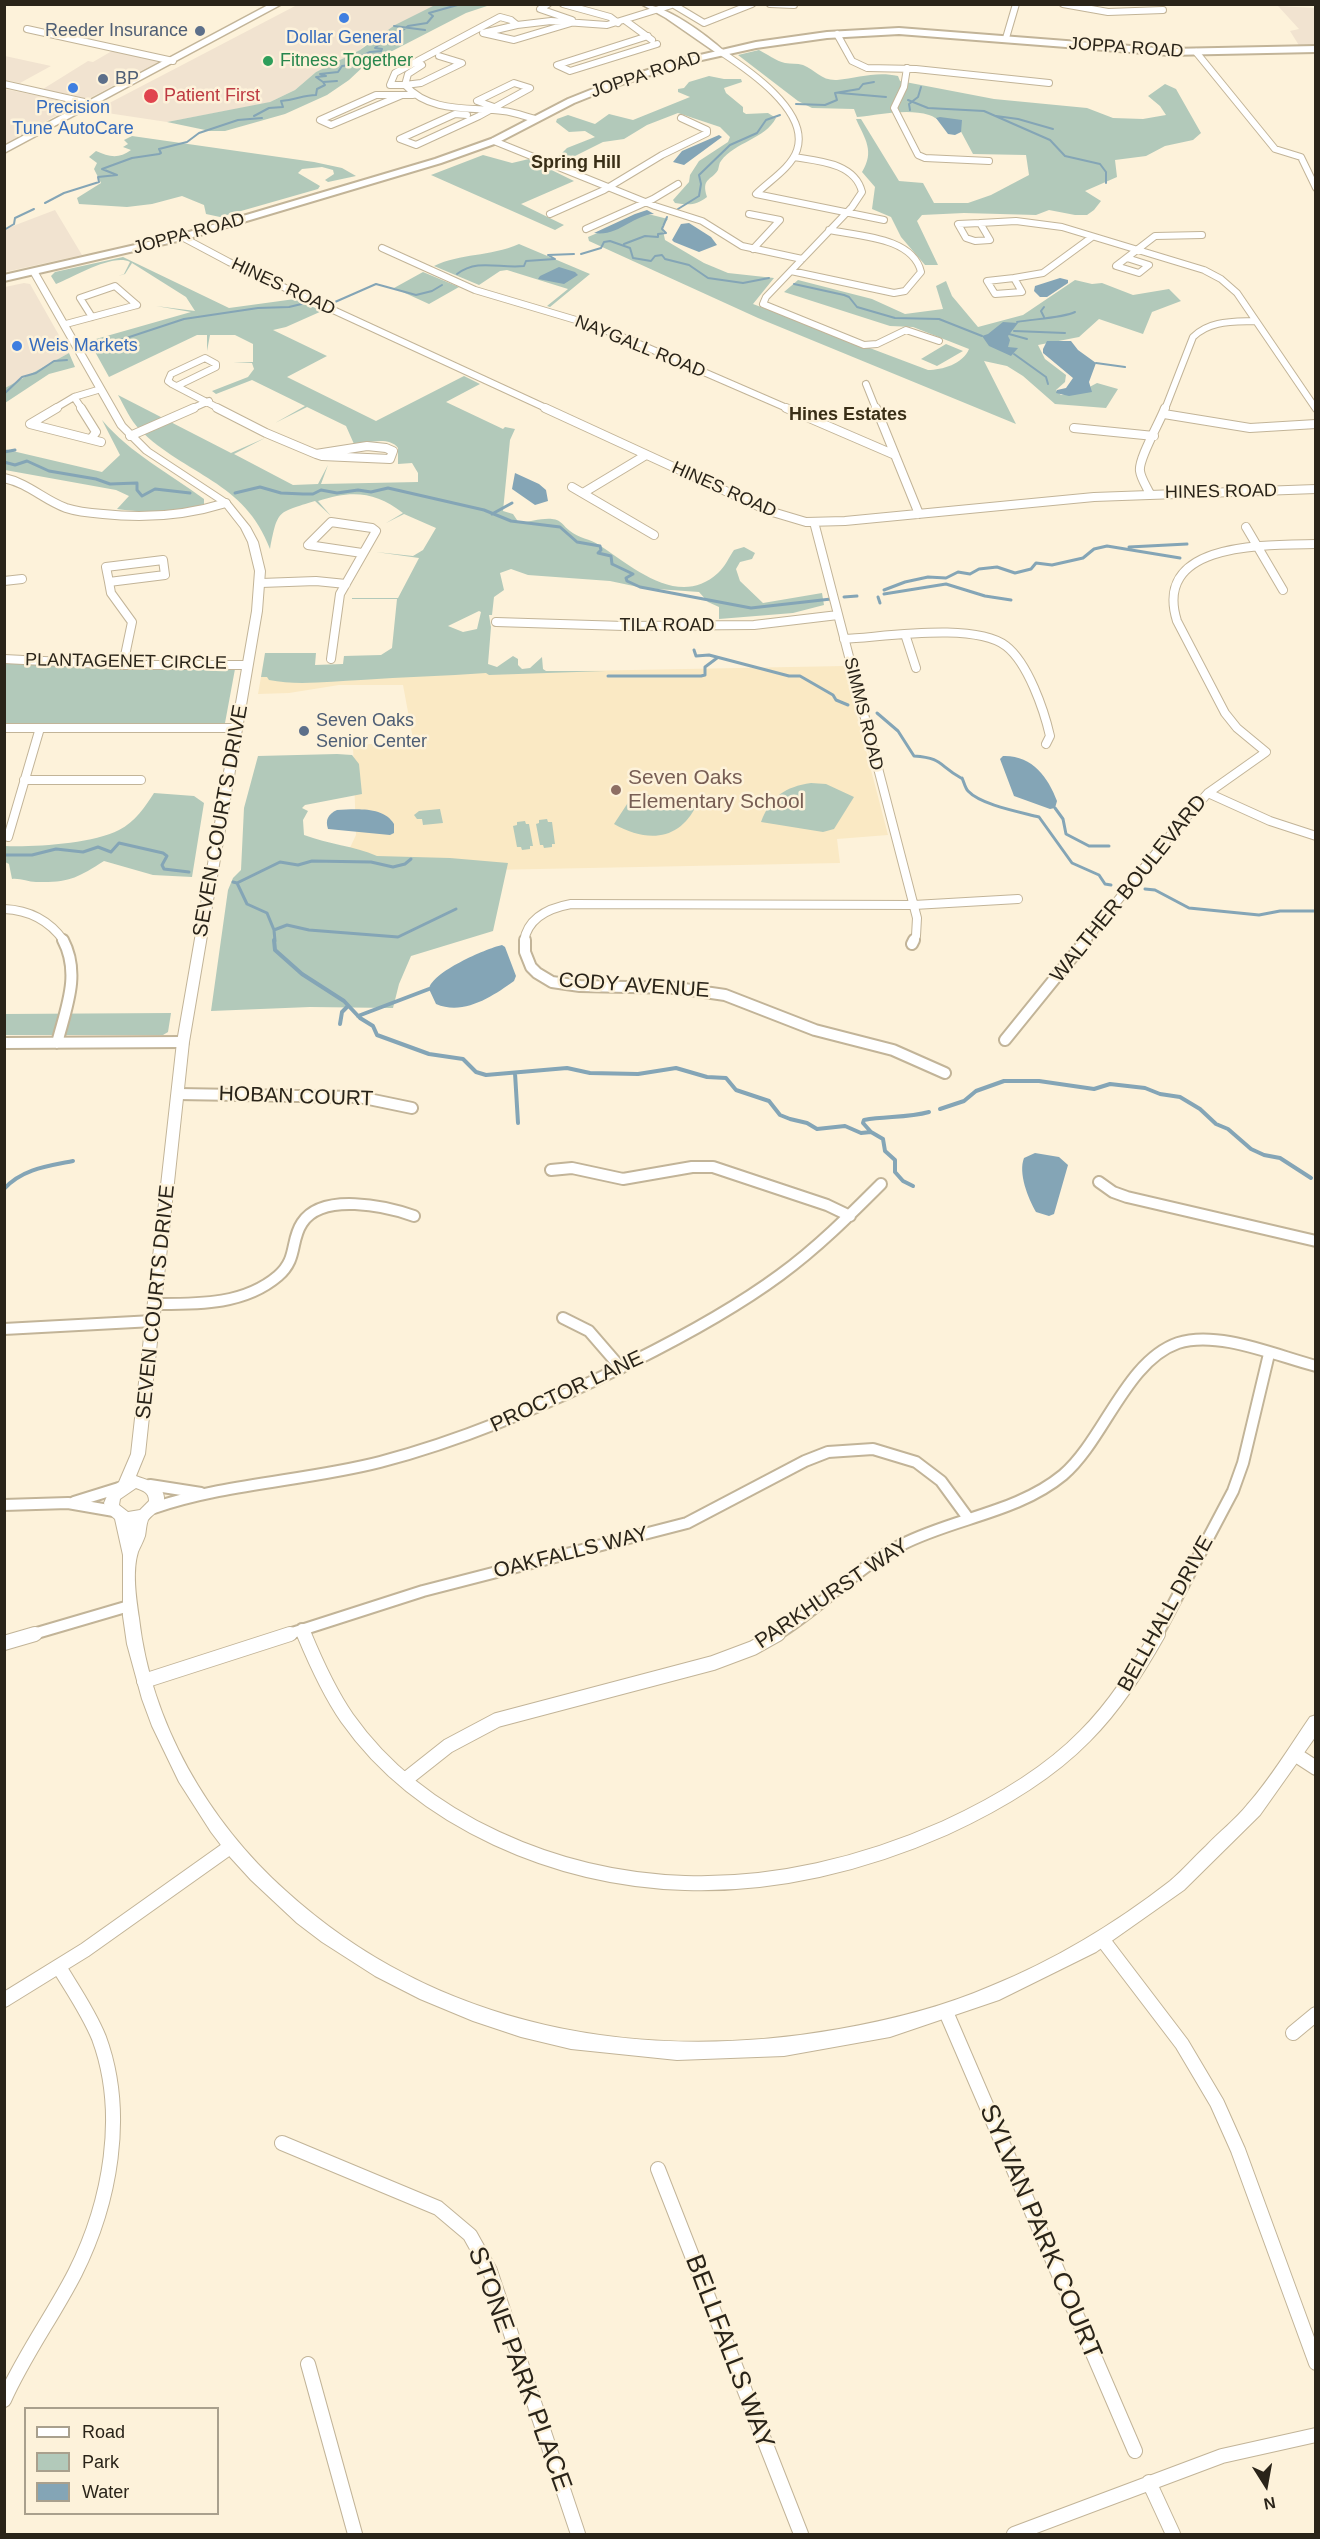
<!DOCTYPE html>
<style>
body{margin:0}
#map{position:relative;width:1320px;height:2539px;overflow:hidden;background:#fdf2da;font-family:Arial,sans-serif}
canvas{display:block}
.frame{position:absolute;inset:0;border:6px solid #2a2419;pointer-events:none}
.legend{position:absolute;left:24px;top:2407px;width:195px;height:108px;box-sizing:border-box;background:#fdf2da;border:2px solid #a9a08d;margin:0;padding:8px 10px;list-style:none;font-size:18px;color:#2a2419}
.legend li{display:flex;align-items:center;gap:12px;height:30px}
.legend b{width:30px;border:2px solid #a9a08d}
.north{position:absolute;left:1236px;top:2455px;width:60px;height:60px;-webkit-text-stroke:4px #fdf2da;paint-order:stroke;rotate:169deg;font-size:16px;font-weight:700;line-height:24px;text-align:center;color:#2a2419}
.north::after{content:'';display:block;margin:auto;width:21px;height:27px;background:#2a2419;clip-path:polygon(50% 0,100% 100%,50% 72%,0 100%)}
</style>
<div id="map">
<canvas width="1320" height="2539"></canvas>
<div class="frame"></div>
<ul class="legend">
<li><b style="height:8px;background:#fff"></b>Road</li>
<li><b style="height:16px;background:#b2c9ba"></b>Park</li>
<li><b style="height:16px;background:#84a5b6"></b>Water</li>
</ul>
<div class="north">N</div>
</div>
<script>
const ctx = document.querySelector('canvas').getContext('2d');
ctx.lineJoin = 'round';
function paint(path, color) { ctx.fillStyle = color; ctx.fill(path, 'evenodd'); }
function stroke(path, color, width, dash) { ctx.strokeStyle = color; ctx.lineWidth = width; ctx.lineCap = dash ? 'butt' : 'round'; ctx.setLineDash(dash || []); ctx.stroke(path); }
function label(font, color, halo, rows, align = 'center') {
  ctx.font = font + ' Arial,sans-serif'; ctx.lineWidth = 5; ctx.setLineDash([]); ctx.textBaseline = 'middle'; ctx.strokeStyle = halo; ctx.fillStyle = color; for (const [text, x, y, turn = 0] of rows) {
    ctx.save(); ctx.translate(x, y); ctx.rotate((+turn || 0) * Math.PI / 180); ctx.textAlign = isNaN(turn) ? turn : align; if (halo) ctx.strokeText(text, 0, 0); ctx.fillText(text, 0, 0); ctx.restore();
  }
}
paint(new Path2D(`
 M297 5H437L370 40 360 50 316 72 295 90 268 103 167 122 94 111Z
 M1278 6 1315 8V45L1300 47 1290 31 1299 29Z
 M112 51 160 61 88 99 43 89 88 61 93 62Z
 M4 56H5L51 66 20 83 5 80Z
 M5 89 77 104 5 144Z
 M55 210 82 255 5 272V229Z
 M24 283 30 284 69 353 5 388V287Z`), '#f1e3d0');
paint(new Path2D(`
 M844 666 888 835 837 839 840 863 338 873 356 835 353 746 413 739 403 685H339L289 693 258 694 261 677Z`), '#fae9c4');
paint(new Path2D(`
 M435 5H490L466 13 365 65 349 80 327 95 285 114 225 131H210L167 122 270 102 295 90 316 72 360 50 395 25Z
 M759 50C767 54 776 61 785 63 791 64 797 63 803 65 815 70 822 81 837 80 858 78 876 71 898 76L900 81 994 99 1087 108 1113 118 1143 119 1166 115 1160 106 1148 96 1165 84 1176 89 1201 133 1193 140 1165 146 1146 156 1115 160 1117 177 1085 191 1101 201 1094 210 1087 215H1075L1049 210 1036 215 964 213 922 215 917 221 938 265H925L901 237 891 217 872 209 875 187 862 172C875 151 865 139 856 119H861L899 181 923 183 934 203H968L991 195 1029 175 1026 155 973 154 958 126C938 125 941 119 929 115 907 108 879 115 857 117L854 109 812 108 798 101 738 55Z
 M709 76 724 79H741L742 82 724 88 726 93 743 107V112L746 114 768 113 776 118C765 139 735 142 721 161 719 163 719 167 718 170 711 181 701 178 707 197 695 206 689 205 675 203L673 200 689 182 690 175 699 161 728 142 730 137 720 127 678 113 647 125 624 139 603 142 571 158H557L567 148 595 137 585 131 569 132 556 122 557 119 568 115 595 124 609 114 633 120 690 97 678 92V89L684 88 689 82Z
 M132 136 314 162 342 168 356 176 328 182 325 180 334 174 333 170 322 167 302 169 298 173 320 186 318 189 220 217 206 214 204 205 182 196 152 204 127 207 79 204 77 198 101 183 94 169 97 163 89 157 96 151C109 157 119 159 131 150L123 147 128 144 124 140Z
 M483 155 512 163 529 159 574 181 521 204 564 225 555 230 431 175Z
 M644 213 668 219 662 226 665 240 704 263 728 273 774 278 753 304 928 370C942 370 963 364 969 349L913 327 890 326 784 292 798 280 872 299 905 314 943 309 936 286 946 281 952 296 978 327 1023 315 1075 280 1092 284 1102 283 1133 295 1169 289 1181 301 1152 312 1143 334 1099 319 1079 337 1038 345 1045 359 1066 375 1065 382 1056 390 1061 395 1082 391 1097 383 1118 389 1106 408 1055 404 1023 376 1007 366 984 361 1016 424 758 318 589 241 588 237Z
 M519 244 590 274 550 307 547 306 568 289 507 270 500 271 479 285 434 266C461 253 489 257 519 244Z
 M123 257 229 308 295 299 322 311 286 327 273 330 327 356 287 377 376 421 464 376 480 384 446 402 503 429 505 427 515 429 510 440 503 511 513 514 519 523C529 522 542 518 552 519 562 520 563 526 570 531 578 538 591 539 599 545 633 567 679 609 718 573 725 567 729 557 734 550L744 547 755 553 752 559 740 562 736 569 740 581 763 603 822 593 824 605 793 613 719 619V607L708 602 699 592 643 588 610 581 528 575 511 569 500 573 504 590 494 597 492 615H489L491 627 488 664 497 667 513 656 518 659V665L522 669 530 668 542 657 543 669 546 671H606L489 675 486 673C445 676 403 677 361 680 332 681 298 686 269 680L267 677H261L265 653H316L315 665 343 664 344 656 381 655 392 648 397 599H352V598H398L419 558 376 552 413 556 423 550 436 528 404 514 386 523 403 513C375 491 351 490 318 501L331 516 315 501C277 513 278 509 270 549 245 481 185 475 140 430 130 420 125 407 118 395L231 453 265 438 234 454 293 485 318 484 328 465 321 484 418 482V473L412 463 398 464V448C389 436 368 443 354 444L346 426 307 407 275 423 305 406 252 380 216 394 212 391 248 377 254 369 252 363 233 362H253V344L235 335H210L207 351V335H197L109 377 89 341 191 312 156 306 195 311 186 297 132 263 125 274 118 276 124 274 130 262C113 253 74 277 56 284L51 276 55 272ZM479 611 481 612 477 629 463 632 448 626Z
 M423 272 459 287 429 304 394 288Z
 M946 344 963 351 937 366 921 359Z
 M69 353 75 367 49 374 5 403V388Z
 M102 420C131 454 169 473 204 499V504C174 514 148 513 117 509L129 496 116 490 5 470 4 449 102 472 120 455Z
 M4 663 100 668 235 669 225 723 5 724Z
 M337 754 352 755 359 764 362 794 305 805 302 808 308 811 303 820 304 835C328 844 354 846 377 856L450 858 508 863 493 931 411 956 399 984 393 1008 310 1007 211 1011 228 890 233 878 241 870 244 808 258 756Z
 M811 783 826 784 854 797 834 829 823 832 761 822C771 796 785 787 811 783Z
 M154 793 194 796 204 803 192 877 153 875 104 861C77 878 69 883 36 882 28 882 20 878 12 879L9 864 5 862V846C35 847 92 844 119 830 135 822 145 807 154 793Z
 M643 794 697 804C680 841 647 843 614 824L631 798Z
 M440 809 443 823 423 825 422 819H417L414 815 419 811Z
 M547 819 548 822H552L555 844H552V847L544 848 543 845H540L536 824 539 823V820Z
 M525 821 526 824H529L533 846H530V849L522 850 521 847H517L513 826 517 825V822Z
 M171 1013 168 1032 163 1035H5L4 1014Z`), '#b2c9ba');
paint(new Path2D(`
 M940 117 962 120 961 132 955 135 948 134 936 118Z
 M719 135 722 137 684 165 673 162 682 151Z
 M647 210 654 214C633 215 618 237 594 233L635 214Z
 M689 223 711 237 717 245 699 252 674 242 672 240 681 224Z
 M559 267 575 272 578 275 564 284 538 279 540 276Z
 M1060 278 1068 280V283L1047 297H1040L1034 291 1035 286Z
 M1003 322 1018 323 1008 336 1010 340 1008 347 1018 348 1011 356 989 346 982 336 988 334Z
 M1047 341H1071L1078 350 1096 363 1089 382 1092 392 1069 396 1056 393 1057 390 1066 388 1073 378 1043 353V349Z
 M515 473 539 484 546 490 548 501 535 505 512 489Z
 M1003 756C1032 755 1048 777 1057 801L1055 808 1050 809 1014 796 1000 759Z
 M337 810C355 809 384 806 394 824V833L390 835 328 829C325 820 328 814 337 810Z
 M502 945 505 947 516 976 514 981C493 996 464 1016 436 1004L429 989C432 972 485 949 502 945Z
 M1035 1153 1059 1157 1068 1165 1054 1214 1049 1216 1036 1212C1028 1198 1018 1173 1024 1158Z`), '#84a5b6');
stroke(new Path2D(`
 M394 26 425 30
 M337 81 323 82 316 77 326 76 320 74 338 72 342 66 359 64 362 56 370 52 381 51 382 49 375 48 381 43 389 42 387 37H401L398 34 408 26 427 23 433 16 429 13 461 4
 M840 93 886 97
 M908 100 928 108 984 111 1050 140 1065 156 1100 164 1106 172V183
 M796 104 825 105 837 100 835 93 859 89 863 84 874 82
 M910 110 909 104 918 97 921 87
 M254 116 269 108 283 107 281 101C295 100 304 95 316 95L317 89 325 85 323 82
 M996 116 1018 119 1053 129
 M45 203 64 193 99 182 98 177 117 175 102 169 132 158 159 154 161 153 159 149 187 142 199 133 238 120 262 118
 M678 209 699 196 701 184 699 175 730 145 757 133 766 120 780 115
 M4 230 14 224 15 218 34 209
 M624 244 645 236 658 237V234L666 233 662 229 667 217
 M581 254 601 248 604 242 610 241 630 248 633 258 651 261 655 256 662 255 665 259 689 265 708 278 743 283 769 278
 M457 274C478 258 500 269 524 266L526 261 555 259 548 255 574 254
 M794 284 844 295 849 297 857 307 895 318 939 319 982 336
 M320 301 335 302 376 284 416 295 432 291 442 285
 M1044 307 1041 311 1044 317
 M1017 322C1033 319 1063 318 1075 312
 M1014 331 1065 333
 M1009 334 1027 339
 M96 348 184 319 258 308 289 307 310 302
 M1014 354 1046 377 1048 384
 M1096 363 1125 367
 M4 394 22 377 36 373 54 361 67 360`), '#84a5b6', 2);
stroke(new Path2D(`
 M4 452 15 450
 M4 462 15 465 27 461 49 471 96 479 110 484 137 483V490L142 496 155 489 190 493
 M235 493 260 487 281 493 303 494H313L321 490 337 493 358 490 371 492 388 488 484 510 511 521 560 527 577 542 600 546 601 550 598 553 611 556 612 564 633 574 626 578 627 581 640 587 751 608 831 599
 M492 514 512 503
 M1129 547 1187 544
 M884 590 905 582 928 577 946 578 958 572 970 574 979 569 997 567 1015 573 1031 569 1036 563 1052 565 1083 558 1094 549 1107 546 1180 558
 M884 594 946 584 985 596 1011 600
 M844 597 857 596
 M878 597 880 603
 M694 650 696 656 709 655 789 676H800L833 695 836 700 848 705
 M608 676H701L705 675V667L717 658
 M877 713 898 731 914 756C943 758 938 765 961 778
 M962 778C964 782 965 788 968 791 981 805 1020 812 1039 817L1072 863 1099 875 1105 884 1111 885
 M1055 808 1063 819 1066 834 1089 846H1109
 M4 855H32L56 849 83 852 98 847 111 852 119 843 163 853 167 856 162 865 164 869 189 872
 M233 882 237 883 247 904 267 913 274 930 275 941
 M237 883 280 862 298 865 312 861 371 862 393 867 405 864 411 859
 M1145 889 1155 890 1189 908 1259 915 1280 911H1316
 M274 930 287 925 309 930 398 937 456 909`), '#84a5b6', 3);
stroke(new Path2D(`
 M274 940 275 950 302 974 344 1001 360 1018 373 1026 377 1035 429 1054 463 1059 476 1072 486 1075 567 1068 590 1073 638 1074 676 1068 707 1077 726 1078 736 1090 769 1101 780 1115 790 1119 807 1123 817 1129 845 1126 861 1133 871 1132 883 1139 885 1151 895 1160V1172L903 1181 913 1186
 M358 1016 429 989
 M340 1024 342 1012 348 1006
 M515 1073 518 1123
 M940 1109 964 1101 976 1091 1004 1081H1039L1094 1089 1110 1084 1145 1088 1160 1094 1180 1097 1200 1109 1216 1124 1228 1129 1251 1149 1264 1155 1280 1158 1311 1178
 M871 1132 863 1123 864 1120C887 1116 907 1118 929 1112
 M4 1189C22 1169 48 1166 73 1161`), '#84a5b6', 4);
const minorFar3 = new Path2D(`
 M563 4 610 17 618 23
 M770 4 794 5
 M1063 4 1108 12 1163 10
 M674 5 704 23 752 4
 M626 21 652 40
 M517 25 483 33 514 40 571 23 572 20 540 9 548 4
 M27 29 173 61
 M837 34 852 61 867 68 916 69 1049 83
 M648 36 557 65 570 71 657 44
 M1006 38 1016 4
 M721 52C747 69 810 111 797 150 791 168 769 181 756 194L884 220
 M1196 52 1275 149 1301 157 1316 188
 M422 65 408 74 405 85 421 83 462 63 439 56
 M907 68 904 87 894 108 918 155 925 158 989 161
 M4 84 93 104
 M376 95H402L331 125 320 120Z
 M402 95H413
 M467 115 455 114 400 139 416 145 479 116 530 88 514 83 477 101 494 107
 M535 119C524 116 514 112 503 111 469 107 430 113 405 85H390L395 73 500 17 511 20 517 25 551 21 607 25 675 4
 M494 141 655 206 702 221 742 246 802 259
 M794 157C819 161 855 163 862 192L852 207 766 297 763 304 864 345 877 344 906 330 939 341
 M550 214 604 190 662 155 707 133V130L681 118
 M749 214 780 220 753 249
 M980 223 990 240 975 241 966 238 958 224Z
 M980 223 1016 221 1062 227 1204 270 1221 279 1237 293 1316 409
 M586 229 653 199 678 184
 M182 237 229 262 548 409
 M382 248 475 290 586 323 630 340 789 409
 M1127 258 1149 265 1139 273 1116 266 1155 236 1202 235
 M791 271 894 293 905 291 921 272C913 237 858 236 829 230
 M1014 278 1022 292 995 294 987 281Z
 M1014 278 1043 273 1092 237
 M92 317 80 298 115 286 137 305
 M66 324 137 305
 M866 384 876 409
 M177 386 216 367V364L205 358 171 374 168 381 172 384 220 409
 M74 397 82 409
 M54 409 74 397 101 389
 M191 409 209 401
 M1165 409 1193 337C1210 320 1233 322 1256 321`);
const minorFar2 = new Path2D(`
 M57 408 30 424 101 442
 M81 408 96 432 91 439
 M217 408 266 433 316 454
 M545 408 769 511 806 522 845 521 1094 497 1316 489
 M786 408 895 455
 M876 408 919 514
 M1164 414 1250 428 1316 424
 M1074 428 1154 436
 M130 436 194 408
 M367 446 386 448 393 451 390 459 322 456 316 454Z
 M4 478C28 483 44 500 66 508 78 512 90 513 103 514 146 519 184 516 226 503
 M572 487 654 535
 M583 493 646 455
 M1150 494C1147 487 1141 479 1140 471 1138 459 1160 422 1165 408
 M814 522 917 918 916 936 913 941
 M1246 527 1283 590
 M163 560 165 575 109 582 106 567Z
 M4 581 22 579
 M109 582 111 593 132 622 123 665
 M261 583 316 581 346 584
 M496 622 624 626 754 625 838 615
 M905 634 916 668
 M844 639C885 637 974 622 1006 646 1028 663 1044 710 1050 736L1046 744
 M4 659 123 665H248
 M331 659 340 594 376 531 372 528 331 522 308 545 362 553
 M4 728H238
 M24 780H141
 M1208 793 1270 821 1316 836
 M8 837 40 728
 M4 909C30 910 49 920 64 941
 M524 941C528 917 549 908 571 904L914 905 1018 899
 M1085 941 1173 832 1208 793 1266 752 1237 728 1225 713 1177 621C1152 541 1267 545 1316 544`);
const minorFar1 = new Path2D(`
 M525 940V952L531 967 537 973 552 982 580 986 677 988 725 995 815 1030 893 1050 945 1073
 M912 944 914 940
 M1005 1040 1086 940
 M4 1043 183 1042
 M57 1043C66 1008 81 974 63 940
 M178 1094 359 1097 412 1108
 M551 1170 572 1168 623 1179 692 1167H713L827 1205 850 1216
 M1099 1182 1113 1192 1127 1197 1316 1241
 M156 1304C198 1304 244 1305 278 1276 298 1259 290 1241 302 1223 322 1192 386 1206 414 1216
 M563 1318 589 1331 621 1368
 M4 1329 153 1321
 M150 1485 201 1493
 M74 1502 119 1488
 M4 1505 68 1503 114 1511
 M154 1508C227 1483 306 1481 380 1462 468 1439 551 1403 632 1362 684 1336 734 1309 780 1275 817 1248 849 1216 881 1184
 M302 1629 304 1635
 M30 1635 129 1606
 M286 1635 423 1591 687 1523 805 1461 828 1452 873 1449 916 1462 941 1481 968 1518
 M776 1635C820 1609 854 1569 901 1545 953 1518 1017 1513 1063 1475 1104 1440 1126 1361 1178 1343 1218 1330 1277 1356 1316 1366
 M1157 1635 1233 1491 1243 1463 1269 1354`);
const minor = new Path2D(`
 M304 1634C316 1663 329 1692 347 1718 421 1823 559 1879 685 1883 774 1886 864 1864 945 1828 995 1805 1046 1776 1085 1736 1115 1706 1137 1671 1158 1634
 M4 1643 35 1634
 M144 1681 290 1634
 M1296 1755 1316 1768
 M405 1780 448 1746 497 1720 713 1663 753 1648 778 1634
 M1102 1939 1182 2044 1217 2103 1238 2150 1316 2363
 M4 2000 85 1950 230 1847
 M946 2012 1135 2451
 M1293 2033 1316 2014
 M282 2143 438 2208 470 2235 490 2271 578 2534
 M658 2169 801 2534
 M308 2364 355 2534
 M4 2400C24 2355 53 2316 75 2273 110 2203 127 2114 99 2038 89 2013 73 1990 59 1967
 M1149 2482 1173 2534
 M1014 2534 1222 2456 1316 2435`);
const tertiary = new Path2D(`
 M31 270 38 272 125 424 150 449 229 501 250 527 258 542 265 571 262 611 189 1042 145 1454 136 1476C146 1480 159 1482 163 1493 168 1507 154 1512 148 1520 146 1525 146 1531 145 1536 143 1542 140 1547 138 1552 132 1571 136 1598 139 1618 151 1723 208 1821 286 1891 438 2029 641 2064 839 2029 890 2020 943 2007 991 1986 1055 1960 1116 1923 1170 1881 1183 1870 1194 1857 1206 1846 1219 1832 1235 1820 1247 1805 1271 1778 1290 1746 1310 1717L1316 1715V1736L1260 1815 1184 1890 1096 1952 999 2000 890 2037 784 2056 677 2060 571 2049 521 2037 473 2021 420 1999 375 1976 322 1942 297 1923 251 1880 230 1857 211 1832 179 1782 152 1726 142 1699 127 1644 123 1616V1555L115 1519 107 1512 104 1503 110 1489 119 1482 131 1454 177 1042 252 611 255 571 248 542 241 528 223 505 144 453 118 427 30 272ZM136 1488C143 1491 149 1492 149 1501L140 1510 128 1512 119 1505 120 1499Z`);
const secondary = new Path2D(`
 M641 4C665 4 708 36 725 52L718 54 666 18Z`);
const primary = new Path2D(`
 M899 28 1169 49 1316 46V52L1169 55 899 34 827 38 756 48 688 63 619 85 574 103 497 143 441 163 186 239 4 281V275L179 235 435 159 491 139 568 99 613 81 683 59 756 42 827 32Z`);
const trunk = new Path2D(`
 M270 4H282L4 153V146Z`);
stroke(minorFar3, '#c2b498', 8);
stroke(minorFar2, '#c2b498', 10);
stroke(minorFar1, '#c2b498', 14);
stroke(minor, '#c2b498', 16);
stroke(tertiary, '#c2b498', 2);
stroke(secondary, '#c2b498', 3);
stroke(primary, '#c2b498', 4);
stroke(trunk, '#c2b498', 3);
stroke(minorFar3, '#fff', 6);
stroke(minorFar2, '#fff', 8);
stroke(minorFar1, '#fff', 10);
stroke(minor, '#fff', 14);
paint(tertiary, '#fff');
paint(secondary, '#fff');
paint(primary, '#fff');
paint(trunk, '#fff');
for (const [x, y, r, color] of [
 [344,18,6,"#3f7fe0"],
 [200,31,6,"#5c6f8a"],
 [268,61,6,"#2e9e5b"],
 [103,79,6,"#5c6f8a"],
 [73,88,6,"#3f7fe0"],
 [151,96,8,"#e0444e"],
 [17,346,6,"#3f7fe0"],
 [304,731,6,"#5c6f8a"],
 [616,790,6,"#8d6e63"]
]) { const dot = new Path2D(); dot.arc(x, y, r, 0, 2 * Math.PI); ctx.fillStyle = color; ctx.fill(dot); stroke(dot, '#fdf2da', 2); }
label('18px', '#4e5e75', '#fdf2da', [
 ["Reeder Insurance",188,31,"right"],
 ["BP",115,79],
 ["Seven Oaks",316,721],
 ["Senior Center",316,742]
], 'left');
label('18px', '#366cbe', '#fdf2da', [
 ["Dollar General",344,38],
 ["Precision",73,108],
 ["Tune AutoCare",73,129],
 ["Weis Markets",29,346,"left"]
]);
label('18px', '#2a2419', '#fdf2da', [
 ["JOPPA ROAD",1126,48,4],
 ["JOPPA ROAD",646,75,-18],
 ["JOPPA ROAD",189,234,-15],
 ["HINES ROAD",283,287,25],
 ["NAYGALL ROAD",640,347,22],
 ["HINES ROAD",724,490,24],
 ["HINES ROAD",1221,492,-1],
 ["TILA ROAD",667,626],
 ["PLANTAGENET CIRCLE",126,662,1],
 ["SIMMS ROAD",863,714,76]
]);
label('18px', '#27864d', '#fdf2da', [
 ["Fitness Together",280,61]
], 'left');
label('18px', '#be3a42', '#fdf2da', [
 ["Patient First",164,96]
], 'left');
label('bold 18px', '#392e16', '#fdf2da', [
 ["Spring Hill",576,163],
 ["Hines Estates",848,415]
]);
label('21px', '#785e54', '#fdf2da', [
 ["Seven Oaks",628,778],
 ["Elementary School",628,802]
], 'left');
label('21px', '#2a2419', '#fdf2da', [
 ["SEVEN COURTS DRIVE",221,821,-80],
 ["WALTHER BOULEVARD",1129,889,-51],
 ["CODY AVENUE",634,986,4],
 ["HOBAN COURT",296,1097,2],
 ["SEVEN COURTS DRIVE",156,1302,-84],
 ["PROCTOR LANE",567,1392,-25],
 ["OAKFALLS WAY",571,1553,-14],
 ["PARKHURST WAY",832,1594,-34],
 ["BELLHALL DRIVE",1166,1614,-61]
]);
label('26px', '#2a2419', '#fdf2da', [
 ["SYLVAN PARK COURT",1040,2232,67],
 ["BELLFALLS WAY",729,2352,69],
 ["STONE PARK PLACE",519,2369,70]
]);
</script>
